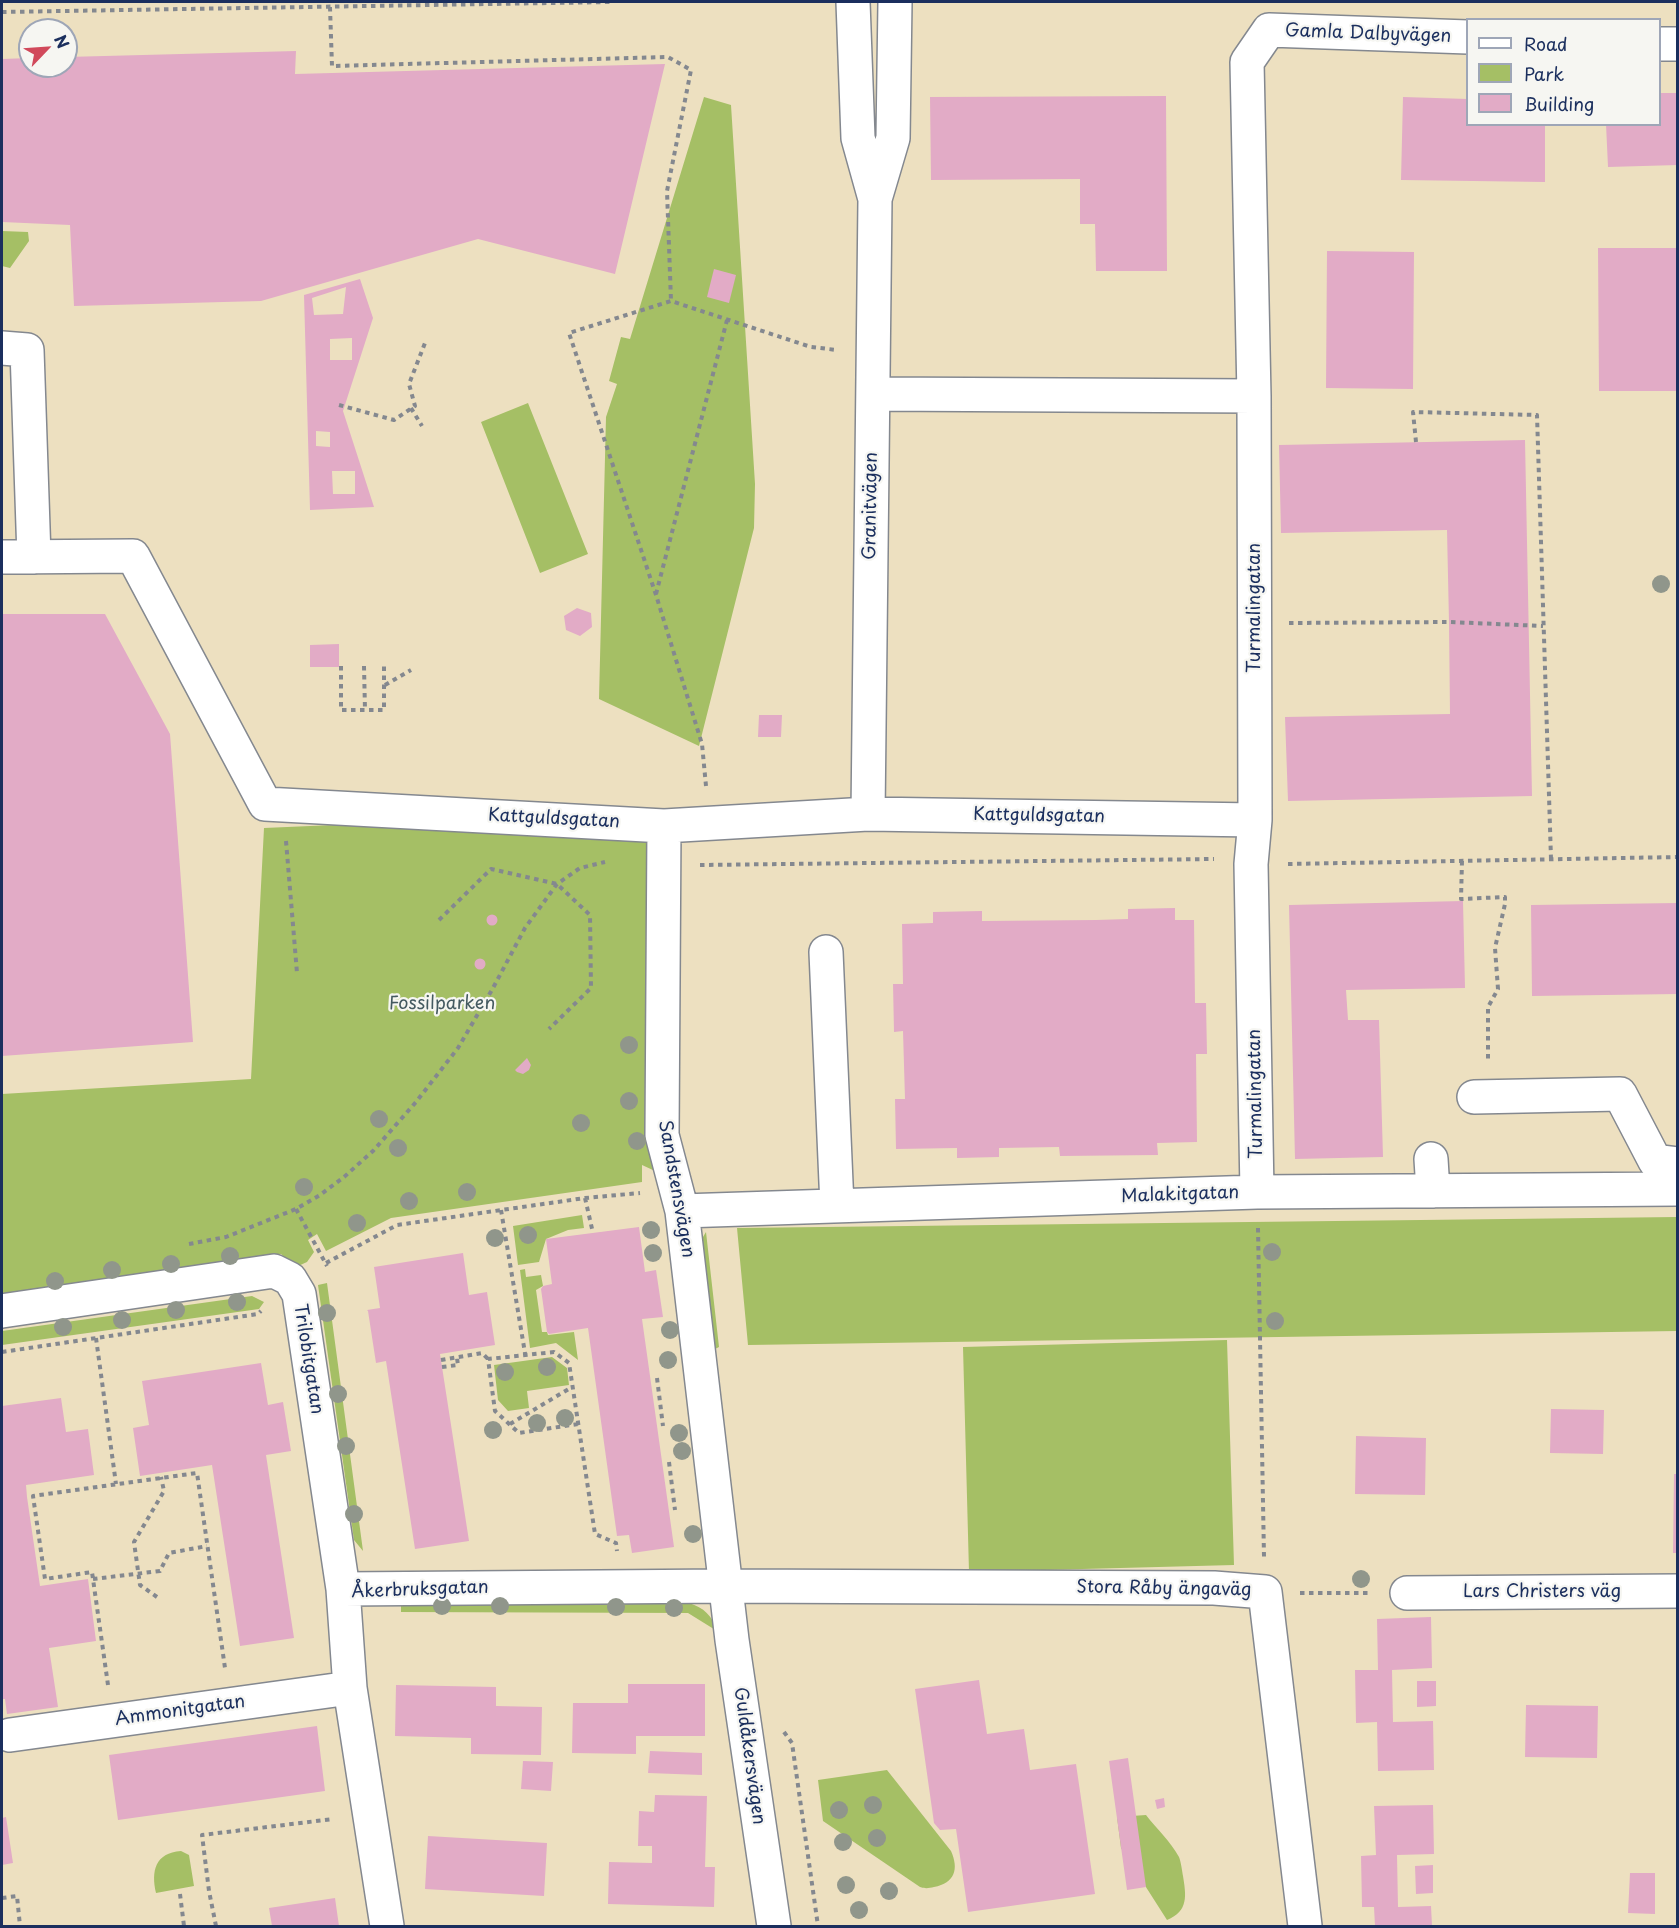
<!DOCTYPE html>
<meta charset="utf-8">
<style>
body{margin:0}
#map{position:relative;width:1679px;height:1928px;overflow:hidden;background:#ede0c0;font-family:"Playpen Sans",sans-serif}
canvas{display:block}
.frame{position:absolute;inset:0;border:3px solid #1b2f5e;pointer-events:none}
.legend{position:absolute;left:1466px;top:18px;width:195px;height:108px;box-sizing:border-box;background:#f6f6f2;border:2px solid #9ea6b7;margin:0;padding:8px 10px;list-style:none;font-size:18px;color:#1b2f5e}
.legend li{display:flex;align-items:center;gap:12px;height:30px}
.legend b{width:30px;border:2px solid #9ea6b7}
.north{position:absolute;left:18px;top:18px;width:60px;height:60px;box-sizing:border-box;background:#f6f6f2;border:2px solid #9ea6b7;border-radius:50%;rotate:65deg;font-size:16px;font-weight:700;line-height:24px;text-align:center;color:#1b2f5e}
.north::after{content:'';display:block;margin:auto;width:21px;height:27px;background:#d1495b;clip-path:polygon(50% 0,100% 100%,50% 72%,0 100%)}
</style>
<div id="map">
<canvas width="1679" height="1928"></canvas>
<div class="frame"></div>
<ul class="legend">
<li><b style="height:8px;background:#fff"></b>Road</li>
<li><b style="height:16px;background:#a5bf65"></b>Park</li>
<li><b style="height:16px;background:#e2abc6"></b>Building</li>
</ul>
<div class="north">N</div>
</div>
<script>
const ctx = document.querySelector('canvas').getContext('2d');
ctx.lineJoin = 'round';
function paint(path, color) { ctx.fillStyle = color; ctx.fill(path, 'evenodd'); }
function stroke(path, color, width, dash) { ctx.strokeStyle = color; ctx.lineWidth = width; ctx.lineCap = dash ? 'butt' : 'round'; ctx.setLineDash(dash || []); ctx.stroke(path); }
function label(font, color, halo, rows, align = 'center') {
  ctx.font = font + ' "Playpen Sans",sans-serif'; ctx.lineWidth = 4.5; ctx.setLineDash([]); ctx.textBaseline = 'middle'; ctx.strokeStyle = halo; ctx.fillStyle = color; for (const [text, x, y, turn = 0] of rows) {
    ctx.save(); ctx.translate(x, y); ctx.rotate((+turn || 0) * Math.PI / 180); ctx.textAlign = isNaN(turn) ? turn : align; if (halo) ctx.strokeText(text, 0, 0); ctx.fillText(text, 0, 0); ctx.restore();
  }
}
paint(new Path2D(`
 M704 97 731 105 755 484 754 528 699 746 599 699 606 417 617 384 609 381 621 337 630 339Z
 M2 231 28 232 29 241 10 268 2 266Z
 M528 403 588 554 540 573 481 422Z
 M681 810 679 1182 642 1165V1182L391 1218 326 1251 317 1234 308 1240 314 1252 307 1262 296 1267 281 1254 2 1295V1094L251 1079 264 828Z
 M582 1215 584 1228 568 1230 546 1239 539 1262 518 1265 513 1226Z
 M1677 1217V1331L748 1345 737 1228Z
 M706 1232 719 1347 713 1350 700 1242Z
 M525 1269 526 1277 541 1275 543 1286 536 1290 542 1332H547L548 1335 574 1332 578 1360 556 1343 530 1348 520 1270Z
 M327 1283 363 1551 354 1540 318 1285Z
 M252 1296 264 1302 259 1309 2 1345V1331Z
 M1227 1340 1234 1565 969 1572 963 1347Z
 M552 1357 567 1368 569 1385 527 1391 529 1408 508 1411 498 1400 494 1365Z
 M401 1602 689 1603C704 1608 712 1615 717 1631L688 1613 401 1612Z
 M887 1770 951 1851C959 1869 955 1883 934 1887 929 1888 926 1889 920 1887L823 1821 818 1780Z
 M1146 1815C1156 1828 1171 1842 1179 1857 1181 1862 1182 1870 1183 1876 1186 1895 1189 1911 1167 1920L1121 1848 1117 1817Z
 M181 1851 189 1855 194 1886 156 1893C151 1871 155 1853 181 1851Z`), '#a5bf65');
paint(new Path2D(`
 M296 51 295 74 665 64 615 274 478 239 261 301 74 306 70 225 2 222V59L30 58V66H66V57Z
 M1660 93H1678V165L1608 167 1606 124H1660Z
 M1166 96 1167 271H1096L1095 224H1080V179L931 180 930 97Z
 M1403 97 1468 99V124H1545V182L1401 180Z
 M1598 248H1678V391H1599Z
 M1327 251 1414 252 1413 389 1326 388Z
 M714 269 736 275 729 303 707 297Z
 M360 279 373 318 343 411 374 507 310 510 304 295ZM346 287 343 314 314 315 312 298ZM352 338V360H330V339ZM316 431 330 432V447L316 446ZM332 471H355V494H333Z
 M1525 440 1532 796 1288 801 1285 717 1450 714 1449 622 1447 530 1281 533 1279 445Z
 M577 608 591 613 592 627 580 636 566 630 564 616Z
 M2 614H105L170 734 193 1042 2 1056Z
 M339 644V667H310V645Z
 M759 715H782L781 737H758Z
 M1463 901 1465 988 1346 990 1348 1020H1379L1383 1157 1295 1159 1289 905Z
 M1678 903V994L1532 996 1531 905Z
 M1175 908V920H1194L1195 1003H1206L1207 1054H1196L1197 1142 1157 1143 1158 1155 1060 1156 1059 1147 999 1148V1157L957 1158V1148L896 1149 895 1099H905L903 1031 894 1032 893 984H903L902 924 933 923V912L982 911V921L1096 920 1128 919V909Z
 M486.5 920a5.5 5.5 0 1 1 11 0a5.5 5.5 0 1 1-11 0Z
 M474.5 964a5.5 5.5 0 1 1 11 0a5.5 5.5 0 1 1-11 0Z
 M527 1058 531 1065 529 1070 523 1074 517 1072 515 1070Z
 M639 1227 645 1272 656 1270 663 1317 642 1319 674 1547 632 1553 629 1535 617 1536 588 1328 549 1334 547 1332 541 1289 543 1286 552 1284 546 1239Z
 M463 1253 469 1295 487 1292 495 1345 440 1354 469 1541 415 1549 386 1361 376 1363 368 1311 367 1310 380 1308 374 1267Z
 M261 1363 268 1405 283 1402 291 1451 266 1455 294 1638 240 1646 212 1465 140 1476 133 1428 149 1425 142 1381Z
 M61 1398 66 1432 88 1429 94 1475 26 1485 27 1497 40 1586 88 1579 96 1641 49 1648 58 1707 7 1714 5 1699H2V1406Z
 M1551 1409 1604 1410 1603 1454 1550 1453Z
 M1356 1436 1426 1438 1425 1495 1355 1494Z
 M1674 1474H1678V1553H1673Z
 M1431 1617 1432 1668 1392 1670 1393 1722 1433 1721 1434 1770 1378 1771 1377 1722 1356 1723 1355 1670H1378L1377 1619Z
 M979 1680 987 1734 1024 1729 1030 1770 1076 1764 1095 1894 968 1912 956 1829 940 1830 934 1823 915 1689Z
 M1417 1681H1436V1706L1417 1707Z
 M628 1684H705V1736H636V1754L572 1753 573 1703H628Z
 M396 1685 496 1687V1706L542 1707 541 1755 471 1754V1738L395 1736Z
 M1526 1705 1598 1706 1597 1758 1525 1757Z
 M317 1726 325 1791 118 1820 109 1755Z
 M650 1751 702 1753V1775L648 1773Z
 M1128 1758 1146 1887 1127 1890 1109 1761Z
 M523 1761 553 1762 551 1791 521 1789Z
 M655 1795 707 1796 705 1867H715L714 1907 608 1904 609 1862 652 1863V1846H638L639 1811 654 1812Z
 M1164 1798 1165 1807 1157 1809 1155 1800Z
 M1433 1805 1434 1854 1397 1855 1398 1907 1431 1906 1432 1926H1375L1374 1907H1362L1361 1856 1376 1855 1374 1806Z
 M6 1817 13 1863 2 1865V1818Z
 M428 1836 547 1843 544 1896 425 1889Z
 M1433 1865V1893L1416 1894 1415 1866Z
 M1630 1873H1655V1914L1628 1913Z
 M335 1898 339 1926H272L269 1908Z`), '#e2abc6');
const minor = new Path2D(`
 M853 2 858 138 875 199 868 814
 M1660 44H1678
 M875 199 893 138 895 2
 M2 348 27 350 34 557
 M873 394 1254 396
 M2 557 133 556 265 804 664 826 868 814 1255 820
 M664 826 662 1135 682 1211 732 1640 774 1926
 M826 952 837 1206
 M1474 1097 1620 1094 1655 1161 1678 1164
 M1431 1159 1433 1191
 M1257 1192 1251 864 1255 820 1254 396 1247 62 1269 30 1468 37
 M682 1211 1257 1192 1678 1189
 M2 1311 274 1271 290 1279 299 1294 343 1589 350 1688 387 1926
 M343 1589 726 1586 1214 1588 1265 1592 1305 1926
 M1407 1593 1678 1591
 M10 1735 350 1688`);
stroke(minor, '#84888f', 36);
stroke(new Path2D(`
 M330 7 332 66 668 57 691 70 667 191 671 301
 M2 12 612 2
 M339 405 394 420 415 406 409 384 425 343
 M411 408 422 426
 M1416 442 1413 412 1537 415 1551 859
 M656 594 727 320
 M1289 623 1449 622 1543 626
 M341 666V710H384V666
 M364 666 365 710
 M385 685 411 670
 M706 786 702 744 656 595 569 333 671 301 811 347 837 350
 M286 841 297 973
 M1462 861 1461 899 1505 897V904L1495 948 1498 989 1488 1007V1062
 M1288 864 1678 857
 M700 865 1214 859
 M439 920 491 869 557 884 590 915 591 988 549 1029
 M585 1198 593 1233
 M296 1209 327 1266
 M501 1210 525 1353
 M1258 1228 1264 1557
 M189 1244 226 1237 296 1209 320 1195 344 1177 373 1151 416 1102 458 1048 493 988 525 928 557 884 580 868 605 862
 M326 1263 397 1225 585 1198 640 1193
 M96 1338 116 1484
 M2 1352 258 1314 261 1311
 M441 1360 482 1353 488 1359
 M442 1367 458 1365 457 1358
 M657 1378 663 1426
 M510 1424 572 1387
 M578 1424 519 1433 495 1411 488 1359 554 1352 569 1363 595 1534 616 1543 617 1551
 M669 1462 675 1510
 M93 1579 160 1571 169 1553 207 1546
 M1300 1593H1371
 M157 1597 140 1585 134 1542 164 1491 161 1477
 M108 1685 92 1572 45 1579 33 1496 197 1473 225 1668
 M784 1732 792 1743 818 1926
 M180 1894 184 1926
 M2 1898 17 1896 20 1926
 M216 1926 209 1891 202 1835 333 1819`), '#84888f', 4, [4.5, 4.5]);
stroke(minor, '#fff', 33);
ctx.fillStyle = '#90968b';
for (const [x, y] of [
 [1661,584],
 [629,1045],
 [629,1101],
 [379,1119],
 [581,1123],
 [637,1141],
 [398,1148],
 [304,1187],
 [467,1192],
 [409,1201],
 [357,1223],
 [651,1230],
 [528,1235],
 [495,1238],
 [1272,1252],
 [653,1253],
 [230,1256],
 [171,1264],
 [112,1270],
 [55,1281],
 [237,1302],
 [176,1310],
 [327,1313],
 [122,1320],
 [1275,1321],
 [63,1327],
 [670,1330],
 [668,1360],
 [547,1367],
 [505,1372],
 [338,1394],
 [565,1418],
 [537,1423],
 [493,1430],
 [679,1433],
 [346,1446],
 [682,1451],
 [354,1514],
 [693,1534],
 [1361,1579],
 [442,1606],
 [500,1606],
 [616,1607],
 [674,1608],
 [873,1805],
 [839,1810],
 [877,1838],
 [843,1842],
 [846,1885],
 [889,1891],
 [859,1910]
]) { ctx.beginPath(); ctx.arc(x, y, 9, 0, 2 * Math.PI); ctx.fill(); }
label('18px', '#1b2f5e', '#f6f6f2', [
 ["Gamla Dalbyvägen",1368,34,2],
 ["Granitvägen",871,506,-89],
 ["Turmalingatan",1255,608,-90],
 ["Kattguldsgatan",1039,816,1],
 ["Kattguldsgatan",554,819,3],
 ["Turmalingatan",1256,1094,-91],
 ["Sandstensvägen",676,1189,80],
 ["Malakitgatan",1180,1195,-2],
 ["Trilobitgatan",308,1359,81],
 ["Stora Råby ängaväg",1164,1589,1],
 ["Åkerbruksgatan",420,1590,-2],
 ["Lars Christers väg",1542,1592],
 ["Ammonitgatan",180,1711,-8],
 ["Guldåkersvägen",749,1756,82]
]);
label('18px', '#445a60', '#f6f6f2', [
 ["Fossilparken",442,1004]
]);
</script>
